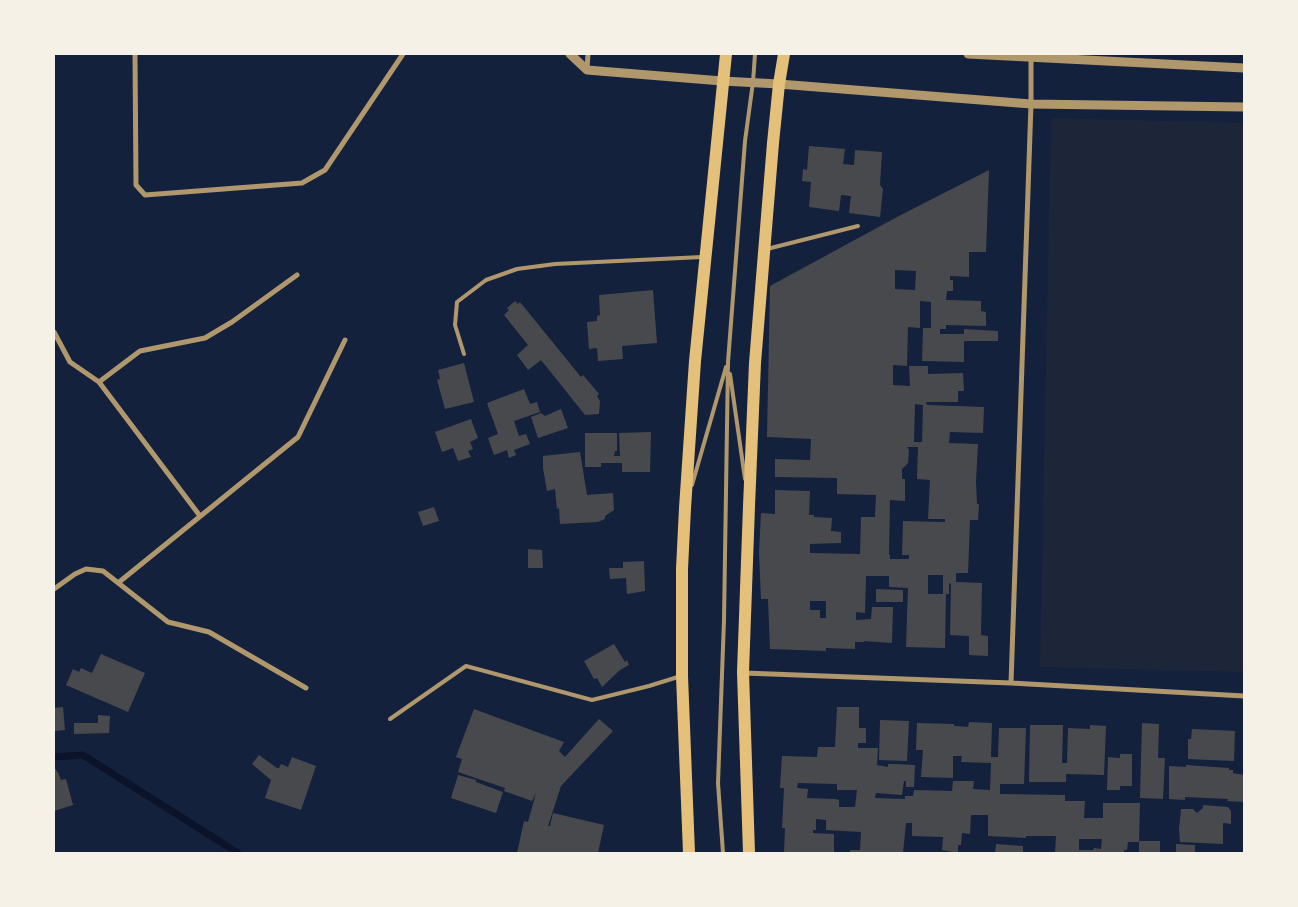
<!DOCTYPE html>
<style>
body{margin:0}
#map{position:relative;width:1298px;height:907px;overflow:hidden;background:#14213d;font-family:Ubuntu,sans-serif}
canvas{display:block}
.frame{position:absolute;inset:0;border:55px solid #f6f1e7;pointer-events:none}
</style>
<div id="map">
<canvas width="1298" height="907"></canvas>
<div class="frame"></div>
</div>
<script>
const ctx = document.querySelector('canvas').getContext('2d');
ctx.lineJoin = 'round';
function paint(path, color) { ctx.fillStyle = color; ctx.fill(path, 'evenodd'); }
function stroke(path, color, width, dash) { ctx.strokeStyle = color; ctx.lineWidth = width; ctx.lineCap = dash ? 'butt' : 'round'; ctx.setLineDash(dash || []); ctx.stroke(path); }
paint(new Path2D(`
 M1051 118 1244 123V672L1040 667Z`), '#1d2539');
stroke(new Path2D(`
 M54 757 83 755 238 853`), '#0b132b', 7);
paint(new Path2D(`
 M809 146 845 149 843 164 854 165 855 150 882 152 880 185 883 189 880 217 849 213 851 196 841 195 839 211 809 207 811 182 802 181 803 169 807 170Z
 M989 170 986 252H969V277L950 276V280H953V291H947L946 300 981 301V311L986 312V326L946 325V329H940V334H964V329L998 331V341H964V362L922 361 923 328H931V302L920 301V328L908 327 907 366 893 365V385L910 386 909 366H928V374L963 373 964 391H958V402H926L927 405 984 407 983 433 950 432 949 443 978 444 976 481 977 504H979L978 520H970L968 573H956V582L982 583 981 635 988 636V656L969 655V636L950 635 951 584 949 583V594H946L945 648 906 647 908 588 889 587V576H866L865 613 856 612V620L871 619 872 607H893L892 643 864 641V642H855V649L826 648V651L770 649 768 599H761L759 552 761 513 775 514V490L810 491 809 515H814V517L832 518 831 531 841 532V543L810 544V553L860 554 861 517H875L876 495 837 494V478L775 477V459L810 460 811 439 767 437 770 286 897 217ZM895 270 916 271 915 290 895 289ZM915 404 923 405 922 442H914ZM907 447H918L917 479 930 480 928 519H945V522L903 521 902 555H909V559H890V555H889L890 500 905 501V479H902V469L908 463 909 450ZM928 575H943V594H928ZM810 601H826V618H820V610H810Z
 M653 290 657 343 622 346 623 359 598 361 597 348 589 349 587 322 597 321V316L600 315 599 295Z
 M515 301 518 304 520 302 581 377 583 375 599 394 597 396 600 401 599 414 585 415 541 360 528 370 517 355 528 345 504 315 509 310 507 308Z
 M464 363 474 402 445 409 437 380 440 379 438 370Z
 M524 389 530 404 537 402 540 412 514 421 519 436 526 434 530 444 514 450 516 455 509 458 507 450 494 455 488 438 498 434 487 403Z
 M561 409 568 428 538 438 531 417 541 413 545 416Z
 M471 419 478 438 470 442 473 449 468 451 471 457 458 461 453 448 442 452 435 432Z
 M651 432 650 472H622V463H601V467H585V433H617V451H615L614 456H620L619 433Z
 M580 452 587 495 613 493 614 510 605 516V519L598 522 560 524 559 508 557 509 555 489 547 491 543 468V456Z
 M434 507 439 521 423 526 418 512Z
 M528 549 542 550 543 568H528Z
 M644 561 645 591 627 594 626 578 610 579 609 568H623V562Z
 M876 589 903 590V602H876Z
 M614 644 625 662 627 660 629 665 620 670 602 687 597 678 594 679 584 661Z
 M101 654 145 673 128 712 66 685 73 669 79 672 81 668 92 673Z
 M63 707 65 730 55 731 54 708Z
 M837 707H859V728H866V743H858V748H878L877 765 888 767V764H893L915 765 914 787H906V781H904L902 795 876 793 875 798 905 799V796H913L914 790 952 791 953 781H974L973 789 990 790 991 763 961 762 962 756H953V778L921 777 923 750H916L917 723 954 724V726L968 727 969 722 992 723 991 757H998L999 728H1026L1024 784H1000V794L1065 795V801H1085L1084 818H1103V803H1140L1139 842H1128L1127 850H1124V853H1055L1056 836H1026V838L988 836V815H971L970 834 962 833 961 845H958V853L942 850 943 837 912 836V823H906L903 853H850V850H860L861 832 826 830V820L816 819V830H813V833L834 834V853H784L785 828H782L784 788H780L782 756 817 757 818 747H835ZM798 783 837 784V790H857L855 807H839V800L835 799 807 798 808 789 797 788ZM1079 839H1102L1101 849 1094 848 1093 850H1079Z
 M474 709 564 742 559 751 565 757 599 719 613 731 561 786 548 826H550L553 813 604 825 598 853H517L524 821 528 822 536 793 532 801 504 791 505 788 458 772 462 759 456 757Z
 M98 715 110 716 109 733 74 734V723H98Z
 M880 720 909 721 907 761 879 760Z
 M1142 723 1159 724 1158 758H1165L1163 799 1140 798Z
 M1030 725H1063L1062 763H1067L1068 728 1090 729V725L1106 726 1104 775 1066 774V782H1029Z
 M1192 729 1235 731 1234 761 1188 759V739H1191Z
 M1120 754H1132V786H1120V790H1107L1108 757 1120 758Z
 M259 755 277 768H279L281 764 288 767 292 757 316 766 301 810 265 798 271 780 252 764Z
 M1186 765 1229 768V770H1233V773L1244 775V802L1227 801 1228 799 1185 797V800L1169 799V766L1186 767Z
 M54 769H56L57 772H58L61 780 66 779 73 805 54 811Z
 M458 775 476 780V782L503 792 496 813 451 798Z
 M1203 805 1228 807 1231 811V824L1223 823V844L1180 842 1179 829 1181 809H1193L1197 813 1203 808Z
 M1139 841H1160V853H1139Z
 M996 844 1023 846V853H995Z
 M1176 844 1195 845V853H1176Z`), '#48494c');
stroke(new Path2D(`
 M767 249 858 226
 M464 354 455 325 457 302 486 280 517 269 555 264 702 257
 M730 374 745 479
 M692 485 726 367
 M390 719 466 666 592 700 649 686 681 676
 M723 853 718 783 724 620 728 362 745 141 753 82 755 54`), '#b1986c', 4);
stroke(new Path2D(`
 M135 54 136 185 145 195 302 183 325 170 403 54
 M587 69 588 54
 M54 332 70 362 99 382 200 516
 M99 382 140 351 205 338 232 322 297 275
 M118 583 298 437 345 340
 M54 589 75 574 86 569 103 571 168 622 209 632 306 688
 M744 673 1011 683 1244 696
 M1011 683 1031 104V56`), '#b1986c', 5);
stroke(new Path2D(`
 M570 54 587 70 722 81 779 84 1031 104 1244 107
 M968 54 1244 68`), '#b1986c', 9);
stroke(new Path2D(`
 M689 853 682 676V569L685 508 695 361 726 54
 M749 853 743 672 749 506 755 363 773 143 779 84 784 54`), '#e5c07b', 12);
</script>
